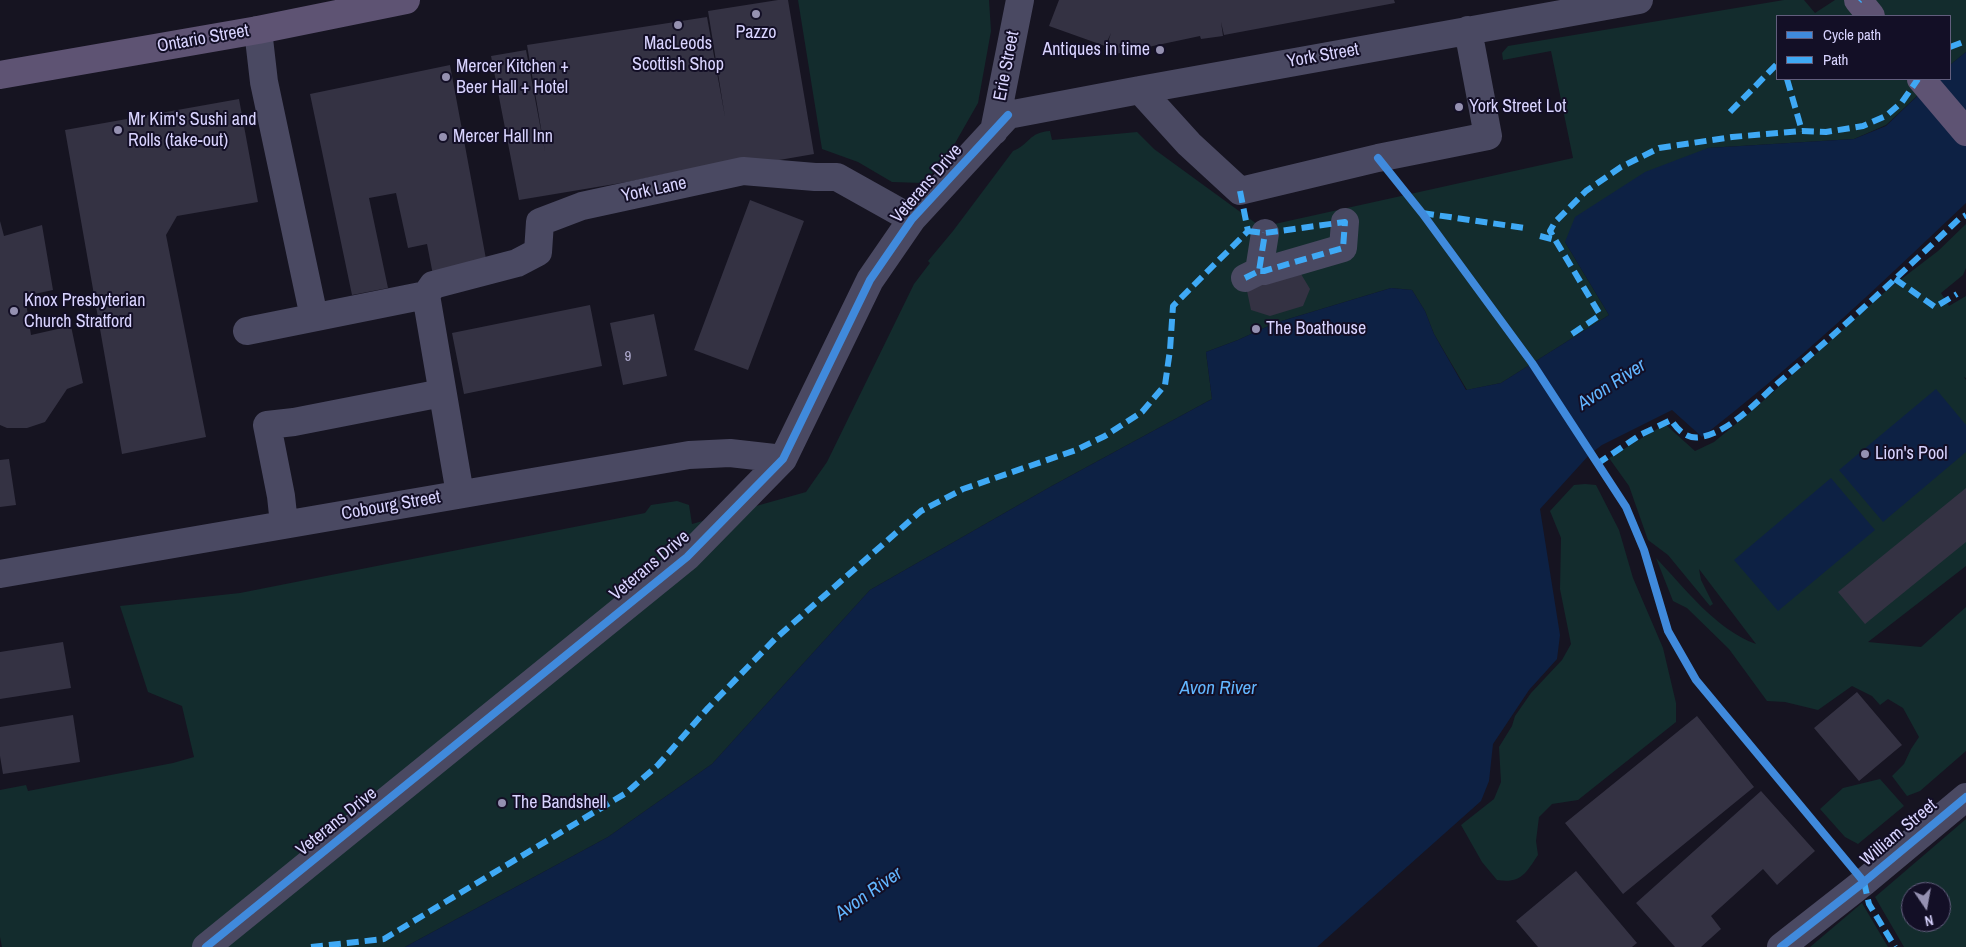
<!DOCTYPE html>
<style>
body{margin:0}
#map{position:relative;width:1966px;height:947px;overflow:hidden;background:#161421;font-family:"Archivo Narrow",sans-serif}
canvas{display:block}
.legend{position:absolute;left:1776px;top:15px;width:175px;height:65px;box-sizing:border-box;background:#130f26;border:1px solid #625e7d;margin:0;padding:6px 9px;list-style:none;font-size:15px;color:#d9d4ff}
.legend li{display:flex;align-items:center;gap:10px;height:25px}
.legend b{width:25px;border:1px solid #625e7d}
.north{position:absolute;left:1901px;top:882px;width:50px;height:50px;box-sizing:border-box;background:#130f26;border:1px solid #625e7d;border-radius:50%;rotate:168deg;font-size:14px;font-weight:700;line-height:20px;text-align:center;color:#d9d4ff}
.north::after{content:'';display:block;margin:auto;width:18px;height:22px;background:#9591b1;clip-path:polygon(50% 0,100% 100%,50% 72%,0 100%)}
</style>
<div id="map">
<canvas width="1966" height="947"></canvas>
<ul class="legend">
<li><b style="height:6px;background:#408adc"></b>Cycle path</li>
<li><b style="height:6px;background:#3fa9f5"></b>Path</li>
</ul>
<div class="north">N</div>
</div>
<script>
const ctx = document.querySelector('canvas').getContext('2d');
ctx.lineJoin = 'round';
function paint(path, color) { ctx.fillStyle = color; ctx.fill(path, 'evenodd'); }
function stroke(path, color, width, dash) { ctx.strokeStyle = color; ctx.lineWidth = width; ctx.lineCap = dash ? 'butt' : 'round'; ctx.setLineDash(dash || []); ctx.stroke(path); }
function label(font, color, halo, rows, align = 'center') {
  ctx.font = font + ' "Archivo Narrow",sans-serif'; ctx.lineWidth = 4; ctx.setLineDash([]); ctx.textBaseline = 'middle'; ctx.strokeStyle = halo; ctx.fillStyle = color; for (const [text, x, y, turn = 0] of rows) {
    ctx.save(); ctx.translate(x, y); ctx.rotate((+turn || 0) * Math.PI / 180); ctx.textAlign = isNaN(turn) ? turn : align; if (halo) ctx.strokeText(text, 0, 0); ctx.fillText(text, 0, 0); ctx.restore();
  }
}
paint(new Path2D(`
 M798 0H989L991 31 978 103 946 159 923 183 892 182 858 162 822 149Z
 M1784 0H1804L1815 13 1835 0H1966V52L1950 65V16H1777V79H1935L1886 125 1854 139 1708 148 1565 242 1609 315 1501 383 1467 390 1434 334 1425 311 1412 290 1391 288 1275 323 1238 340 1206 352 1212 399 1050 487 870 590 712 764 608 837 405 947H2L0 937V790L26 785 28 791 173 763 194 757 182 706 148 692 120 606 240 593 645 513 651 505 677 501 689 505 692 524 806 492 827 462 914 284 930 263 928 261 953 231 1013 151C1029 145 1029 132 1050 131L1052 140 1137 132 1154 149 1261 227 1573 158 1551 51 1503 60 1502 53 1508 46Z
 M1966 224V268L1963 275 1941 293 1949 306 1966 296V378L1964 377 1966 380V566L1868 642 1921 647 1966 607V751L1920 791 1907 796 1892 776 1904 764 1911 749 1919 737 1903 708 1888 699 1880 705 1872 696 1852 686 1818 710 1785 702 1767 701 1729 649 1687 608 1673 601 1656 558C1685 588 1715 629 1756 644L1699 569 1701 580 1713 604 1710 606 1668 555 1648 540 1629 486 1609 458 1665 424 1695 451 1714 442 1754 409 1887 290 1938 251Z
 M1585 484 1596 485 1619 530 1633 578 1663 648 1676 703V722L1578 800 1552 804 1539 817 1536 841 1538 855C1526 873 1521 884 1497 880L1482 862 1461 825 1494 799 1501 782 1499 747 1512 726 1515 716 1531 693 1562 660 1571 644 1560 589 1561 538 1550 511 1574 485Z
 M1880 779 1904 806 1858 844 1845 837 1820 809 1843 788Z
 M1966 819V947H1904L1875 897ZM1911 892H1941V922H1911Z
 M1862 903 1888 947H1810Z`), '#132c2d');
paint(new Path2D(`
 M1966 52V203C1881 284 1795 365 1702 437L1672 410 1602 445 1590 454 1540 509 1560 635 1557 659 1529 690 1493 744 1489 781 1481 801 1317 947H405L608 837 712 764 870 590 1050 487 1212 399 1206 352 1238 340 1275 323 1391 288 1412 290 1425 311 1434 334 1466 390 1501 383 1609 315 1565 242 1575 217 1645 172 1708 148 1854 139 1886 126 1935 79H1950V65Z
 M1936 389 1966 425V452L1883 522 1839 470Z
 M1831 478 1875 530 1778 611 1734 560Z`), '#0d2144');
paint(new Path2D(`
 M778 0H788L814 154 733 168 700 167 627 182 519 200 491 56 526 50 545 152 527 45 707 17 725 117 708 11Z
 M1059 0H1394L1395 3 1224 35 1221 22 1223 36 1201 39 1200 36 1106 56V48L1111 33 1105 46 1049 26Z
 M450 65 486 259 433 275 427 244 408 248 396 193 369 198 388 288 352 295 310 94Z
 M239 99 258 202 177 216 166 235 206 437 122 454 65 130Z
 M750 200 804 221 748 370 694 350Z
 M0 221 4 236 42 225 53 290 25 296 31 335 71 326 83 383 67 389 45 422 27 428H7L0 425Z
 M1301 274 1310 289 1303 306 1270 316 1251 310 1247 291 1254 276Z
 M590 305 602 366 464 394 452 333Z
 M654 314 667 376 623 385 610 323Z
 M9 459 16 505 0 507V460Z
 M1966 488V542L1865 624 1838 592Z
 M63 642 71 688 0 699V652Z
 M1857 692 1902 745 1859 781 1814 728Z
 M73 715 80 762 3 774 0 756V727Z
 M1697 716 1754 787 1623 894 1565 823Z
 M1761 791 1815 851 1777 885 1763 869 1711 916 1721 929 1701 947H1675L1636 903Z
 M1576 871 1637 943 1632 947H1538L1516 921Z`), '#343243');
stroke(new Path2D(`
 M258 30 264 82 314 317
 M1140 90 1189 144 1240 191 1378 158 1488 136 1468 30
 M994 131 1020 0
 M1259 271H1264L1343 248 1345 222
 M1245 278 1259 271 1265 233
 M426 295 433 285 517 263 538 252 540 222 582 206 743 171 815 177H837L912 219
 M426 295 460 494
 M247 331 426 295
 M284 524 281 496 267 425 294 422 442 393
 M0 574 689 455 730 453 783 459
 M206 947 687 557 783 459 870 280 912 219 1008 115 1140 90 1639 0
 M1781 947 1864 882 1966 797`), '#4a4962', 28);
stroke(new Path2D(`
 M1858 0 1871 16
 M0 75 258 30 406 0
 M1921 79 1966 132`), '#5e5373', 28);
stroke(new Path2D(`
 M1859 1 1860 0
 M1950 47 1966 41
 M1787 79 1802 131
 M1730 112 1777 64
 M1240 191 1248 231
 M1422 213 1525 228
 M1248 231 1265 233 1345 222 1343 248 1264 271H1259
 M1540 236 1555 240
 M1245 278 1259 271 1265 233
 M1895 279 1935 307 1957 294
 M1572 334 1599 316V313L1550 231 1555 222 1586 191 1621 167 1659 148 1732 137 1802 131 1826 132 1863 126 1886 116 1902 102 1918 79
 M1597 464 1640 435 1671 420C1678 430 1687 440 1701 437 1731 431 1756 402 1778 383 1840 330 1900 275 1959 219L1966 215
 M1864 882 1869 904 1895 947
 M311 947 384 939 626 793 658 765 708 708 775 639 921 511 963 489 1076 450 1105 436 1142 412 1165 385 1170 350 1173 306 1248 231`), '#3fa9f5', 6, [12, 6]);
stroke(new Path2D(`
 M1378 158 1422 213 1532 363 1626 507 1644 550 1668 631 1696 680 1864 882
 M206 947 687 557 783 459 870 280 912 219 1008 115
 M1781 947 1864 882 1966 797`), '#408adc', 8);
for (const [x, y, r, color] of [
 [756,14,5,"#9591b1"],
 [678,25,5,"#9591b1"],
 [1160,50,5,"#9591b1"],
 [446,77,5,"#9591b1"],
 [1459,107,5,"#9591b1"],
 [118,130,5,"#9591b1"],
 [443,137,5,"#9591b1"],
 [14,311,5,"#9591b1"],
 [1256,329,5,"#9591b1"],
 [1865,454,5,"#9591b1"],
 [502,803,5,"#9591b1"]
]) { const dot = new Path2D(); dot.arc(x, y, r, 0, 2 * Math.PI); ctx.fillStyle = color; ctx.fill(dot); stroke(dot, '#130f26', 2); }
label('15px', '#b0acd0', null, [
 ["9",628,357]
]);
label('18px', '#d9d4ff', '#130f26', [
 ["Pazzo",756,33,"center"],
 ["MacLeods",678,44,"center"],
 ["Scottish Shop",678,65,"center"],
 ["Antiques in time",1150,50,"right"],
 ["Mercer Kitchen +",456,67],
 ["Beer Hall + Hotel",456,88],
 ["York Street Lot",1469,107],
 ["Mr Kim's Sushi and",128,120],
 ["Rolls (take-out)",128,141],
 ["Mercer Hall Inn",453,137],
 ["Knox Presbyterian",24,301],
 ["Church Stratford",24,322],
 ["The Boathouse",1266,329],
 ["Lion's Pool",1875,454],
 ["The Bandshell",512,803]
], 'left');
label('18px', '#d9d4ff', '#130f26', [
 ["Ontario Street",203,39,-10],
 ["York Street",1323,56,-10],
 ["Erie Street",1007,66,-79],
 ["Veterans Drive",927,184,-49],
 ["York Lane",654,190,-12],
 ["Cobourg Street",391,506,-10],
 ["Veterans Drive",650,566,-40],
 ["Veterans Drive",337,822,-39],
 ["William Street",1899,833,-40]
]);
label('italic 19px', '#62b6ff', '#130f26', [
 ["Avon River",1612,385,-33],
 ["Avon River",1218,689],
 ["Avon River",869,894,-35]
]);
</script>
